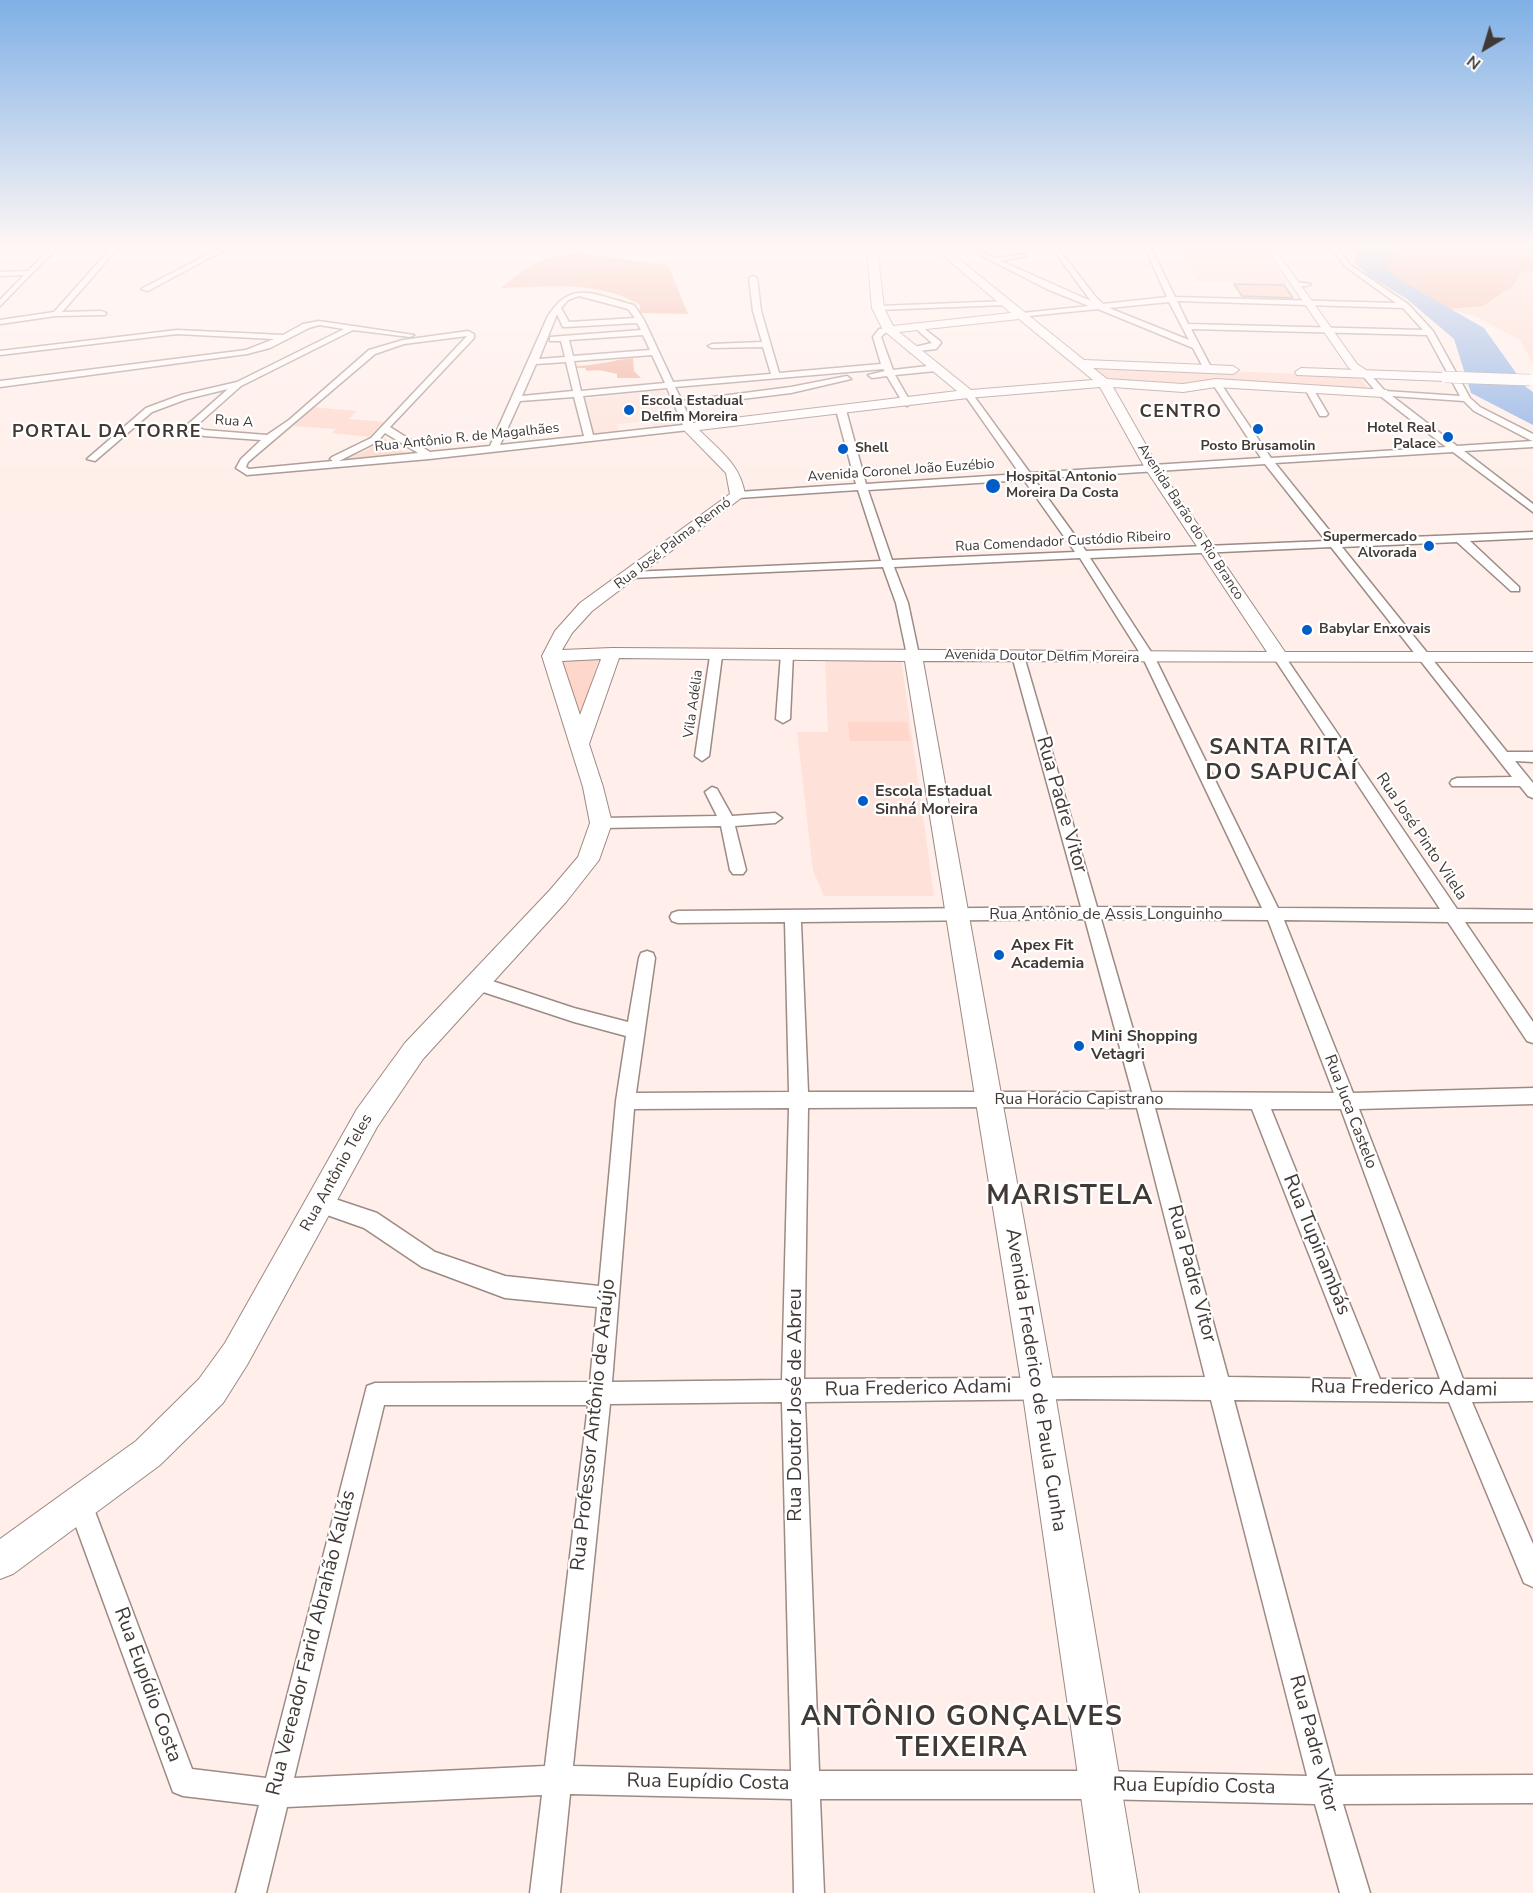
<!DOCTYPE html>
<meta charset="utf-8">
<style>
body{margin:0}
#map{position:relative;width:1533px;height:1893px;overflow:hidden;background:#ffeee9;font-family:"Nunito Sans",sans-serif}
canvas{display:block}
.north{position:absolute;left:1455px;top:18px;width:60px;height:60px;-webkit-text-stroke:4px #fff;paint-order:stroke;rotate:218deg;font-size:16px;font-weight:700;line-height:24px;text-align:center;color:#413936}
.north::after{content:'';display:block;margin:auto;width:21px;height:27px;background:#413936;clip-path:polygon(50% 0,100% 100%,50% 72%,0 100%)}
</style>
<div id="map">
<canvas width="1533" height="1893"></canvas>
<div class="north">N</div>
</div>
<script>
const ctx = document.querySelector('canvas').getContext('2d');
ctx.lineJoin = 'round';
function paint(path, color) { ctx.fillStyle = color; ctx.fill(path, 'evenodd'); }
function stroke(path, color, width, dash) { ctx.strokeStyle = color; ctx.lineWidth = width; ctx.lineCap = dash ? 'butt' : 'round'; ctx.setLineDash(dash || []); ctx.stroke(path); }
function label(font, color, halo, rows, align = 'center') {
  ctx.font = font + ' "Nunito Sans",sans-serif'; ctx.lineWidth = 4.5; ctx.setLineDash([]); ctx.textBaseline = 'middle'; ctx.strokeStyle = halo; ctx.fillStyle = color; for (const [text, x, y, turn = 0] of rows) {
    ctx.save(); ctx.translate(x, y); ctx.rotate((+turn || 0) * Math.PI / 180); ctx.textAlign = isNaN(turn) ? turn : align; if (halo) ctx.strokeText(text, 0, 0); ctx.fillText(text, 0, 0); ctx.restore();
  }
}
paint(new Path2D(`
 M664 390 681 425 654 428 650 421 617 424 619 432 594 435 581 399Z
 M825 658H901L934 896H824L813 870 797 732H828Z`), '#fee1d8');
paint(new Path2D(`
 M1179 248H1264L1288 285 1196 281Z
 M1522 270 1533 272V364L1520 340 1477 317 1449 309C1484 305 1503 302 1522 270Z
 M1090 366 1359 376 1370 390 1209 382 1185 383 1103 379Z
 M313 407 357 411 349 419 384 422 369 437 332 433 336 429 293 426Z
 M385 438 393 447 409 454 342 460 367 450Z
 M562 659H599L577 725Z
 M848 722H907L910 741H850Z`), '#fed6ca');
paint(new Path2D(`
 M1401 248H1533V272L1522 271 1513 286 1483 306 1449 309 1400 280 1385 266Z
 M577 253 668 265 688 314 639 313 640 305C598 280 547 287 501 288 533 262 535 259 577 253Z
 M633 358 634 371 641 378H617V374C608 372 599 369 587 371L585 368H576L575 366C595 366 613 360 633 358Z`), '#f1a68f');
paint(new Path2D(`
 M1355 248H1401L1385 266 1400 280 1484 328 1526 387 1533 392V425L1471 393 1454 339 1407 299 1369 276 1355 263Z`), '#82aae4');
const building = new Path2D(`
 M1234 284 1284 285 1293 298 1242 296Z`);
paint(building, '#fbbdaa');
stroke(building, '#93817b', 1.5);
const minor = new Path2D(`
 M50 248H57L0 306V300L24 275 0 276V272L28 271Z
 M111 248H118L62 312 102 311 106 313 105 315 56 316 0 324V320L54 312Z
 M220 248H228L148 291 141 289Z
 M966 248H974L995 258 1026 254V256L1001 261 1091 301 1052 248H1058L1094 295 1103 304 1167 297 1145 248H1151L1175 297 1396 303 1346 267 1331 248H1338L1350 265 1408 304 1433 331 1470 398 1480 407 1533 434V441L1530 440 1474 411 1464 401 1392 396 1457 446 1533 441V447L1464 451 1533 504V512L1453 452 1275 463 1337 540 1533 532V538L1470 541 1519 587V591H1511L1457 542 1342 547 1507 752H1533V762L1515 761 1533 783V798L1528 796 1520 786H1452L1450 783 1452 780 1457 778 1512 777 1331 547 1090 558 1155 658 1278 908 1440 909 1274 658 1280 654 1284 655 1457 909 1533 910V922H1465L1533 1022V1043L1527 1041 1448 922 1284 920 1353 1093 1533 1088V1104L1359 1109 1463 1379H1533V1401L1472 1402 1533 1544V1587L1524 1583 1449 1402 1234 1400 1335 1776 1533 1775V1803L1343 1804 1370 1893H1340L1315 1804 1099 1799H820L824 1893H794L792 1799 570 1794 560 1893H530L542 1795 287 1807 266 1893H236L259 1805 183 1796 173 1792 67 1502 70 1493 79 1490 88 1493 192 1769 266 1778 367 1386 375 1383 590 1382 597 1307 505 1298 422 1267 364 1228 313 1210 310 1203 313 1196 320 1194 377 1213 435 1252 505 1276 599 1286 616 1101 626 1036 574 1022 471 988 468 983 471 978 477 976 574 1008 628 1022 639 958 641 953 647 951 653 953 655 958 636 1093 789 1092 785 922 678 923 672 921 670 917 672 913 678 911 1081 907 1012 656 1018 652 1024 656 1097 907 1262 908 1143 658 1080 558 894 567 908 603 919 655 913 659 907 655 896 603 883 567 631 578 625 575 631 572 881 561 858 490 738 498 733 495 738 492 856 484 836 410 841 407 846 410 866 484 1020 474 964 394 968 391 971 392 1030 473 1261 458 1212 383 1216 380 1219 381 1271 458 1446 447 1379 395 1361 374 1368 372 1385 391 1460 396 1427 335 1191 329 1212 369 1208 372 1204 369 1193 348 1098 309 1019 317 1018 315 1022 313 1089 306 1049 290ZM1177 301 1403 308 1423 330 1188 324ZM1169 302 1189 340 1109 308ZM1265 464 1326 541 1086 551 1034 479ZM1024 480 1075 552 892 560 868 490ZM1085 919 1132 1092H808L801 922ZM1101 919 1268 920 1334 1093 1151 1092ZM988 1107 1137 1108 1205 1377 804 1379 808 1108ZM789 1108 782 1380 612 1382 634 1109ZM1155 1108 1252 1109 1358 1379 1228 1377ZM1271 1109H1341L1440 1379H1380ZM1073 1399 1211 1400 1307 1776 1099 1771H819L805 1402ZM782 1402 791 1771 573 1766 610 1404ZM384 1405H588L545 1766 294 1778Z
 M753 276 757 278 761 311 779 373 881 364 873 337 879 329 892 328V332L885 333 881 337 893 370 936 365 940 368 936 371 895 375 911 403 907 406 903 403 887 376 872 378 868 375 885 371 883 369 675 387 682 401 791 387 847 376 851 379 791 393 684 406 694 427 689 430 429 459 247 475 236 468 241 459 261 440 204 436 190 432 186 426 228 389 187 399 152 412 95 461 87 459 146 408 181 395 237 382 344 329 319 325 309 328 270 348 247 354 0 387V381L246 350 274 339 177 334 0 355V351L177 330 283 335 303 324 319 321 414 335 410 337 353 330 241 386 196 426 204 430 267 435 289 420 369 350 403 340 468 331 474 334V338L390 427 430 452 490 446 547 318C571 277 596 296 634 305L644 320 673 382 771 374 763 347 712 348 708 346 712 344 762 342 753 311 749 278ZM579 296 628 309 635 318 569 322 561 308 568 300ZM557 314 563 327H566L637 323 641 330 550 337V341H561L565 357 539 359ZM643 335 650 350 573 356 569 340ZM467 336 371 438 332 457 330 459 333 461 249 469 246 467 248 462 375 354 404 344ZM652 355 665 383 581 391 574 361ZM566 362 573 391 522 396 536 364ZM667 388 683 425 593 435 583 396ZM574 397 584 436 500 445 520 401ZM385 433 418 453 339 461 377 442Z
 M1296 282 1311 284 1307 286H1293Z
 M1008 301V305H1005L878 310 874 308 878 306Z
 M918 324 940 341 941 343 936 349 910 352V348L932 343 915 328 914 326Z
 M1306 387H1312L1328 414 1326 416H1320L1305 389Z
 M787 650 793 654 790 719 783 723 776 719 781 654Z
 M716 652 722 656 709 756 702 761 695 756 710 656Z
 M712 787 717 789 732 816 775 813 782 818 775 823 735 826 746 870 743 874H733L730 870 721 826 601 828 594 823 601 818 717 816 705 792Z`);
const tertiary = new Path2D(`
 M1266 248H1274L1357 364 1369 372V376H1361L1349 368Z`);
const secondary = new Path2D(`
 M867 248H877L884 308 893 326 1011 313 934 248H945L1084 360 1233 366 1239 370 1233 374 1093 368 1107 379 1183 384 1216 379 1387 390 1388 393 1382 397 1216 387 1183 392 1113 387 1159 468 1285 652H1533V662L923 661 1054 1388 1139 1893H1095L1022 1388 905 661 619 658 589 744 603 787 612 823 599 860 566 902 423 1059 377 1127 247 1365 223 1403 160 1465 13 1574 0 1579V1539L136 1441 199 1379 225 1343 357 1109 405 1043 550 890 578 857 590 823 583 787 542 656 555 631 580 603 730 494 726 473 684 430 682 427 684 424 957 391 883 330 872 308ZM1019 319 1093 380 971 390 899 332ZM1100 387 1145 468 1267 652 612 648 562 650 572 633 592 611 745 495C741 465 720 451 699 430L968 398ZM601 659 580 715 562 661Z
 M1301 368 1445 373 1451 377 1445 381 1297 375 1295 372Z`);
stroke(minor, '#9c8a84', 3);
stroke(tertiary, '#9c8a84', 2);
stroke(secondary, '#9c8a84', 2);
paint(minor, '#fff');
paint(tertiary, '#fff');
paint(secondary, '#fff');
const secondaryBridge = new Path2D(`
 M1445 377 1530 380`);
stroke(secondaryBridge, '#9c8a84', 12, []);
stroke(secondaryBridge, '#fff', 11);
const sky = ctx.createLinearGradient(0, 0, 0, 513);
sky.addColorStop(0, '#7fb0e6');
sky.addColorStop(0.48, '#fff7f5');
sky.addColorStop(1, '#fff7f500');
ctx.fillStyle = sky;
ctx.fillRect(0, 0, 1533, 513);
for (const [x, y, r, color] of [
 [629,410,6,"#005dc6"],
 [1258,429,6,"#005dc6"],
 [1448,437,6,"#005dc6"],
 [843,449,6,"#005dc6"],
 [993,486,8,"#005dc6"],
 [1429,546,6,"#005dc6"],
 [1307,630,6,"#005dc6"],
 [863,801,6,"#005dc6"],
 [999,955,6,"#005dc6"],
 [1079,1046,6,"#005dc6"]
]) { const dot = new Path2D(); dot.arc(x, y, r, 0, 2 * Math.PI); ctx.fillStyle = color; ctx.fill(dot); stroke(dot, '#fff', 2); }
label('bold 14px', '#413936', '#fff', [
 ["Escola Estadual",641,402],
 ["Delfim Moreira",641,418],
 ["Hotel Real",1436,429,"right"],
 ["Palace",1436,445,"right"],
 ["Posto Brusamolin",1258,447,"center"],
 ["Shell",855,449],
 ["Hospital Antonio",1006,478],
 ["Moreira Da Costa",1006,494],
 ["Supermercado",1417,538,"right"],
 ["Alvorada",1417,554,"right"],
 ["Babylar Enxovais",1319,630]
], 'left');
label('14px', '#413936', '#fff', [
 ["Rua A",234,422,4],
 ["Rua Antônio R. de Magalhães",467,438,-6],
 ["Avenida Coronel João Euzébio",901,471,-4],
 ["Avenida Barão do Rio Branco",1190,522,57],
 ["Rua Comendador Custódio Ribeiro",1063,542,-3],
 ["Rua José Palma Rennó",673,544,-37],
 ["Avenida Doutor Delfim Moreira",1042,657,1],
 ["Vila Adélia",694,704,-82]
]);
label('bold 16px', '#413936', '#fff', [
 ["Escola Estadual",875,792],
 ["Sinhá Moreira",875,810],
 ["Apex Fit",1011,946],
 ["Academia",1011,964],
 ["Mini Shopping",1091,1037],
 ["Vetagri",1091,1055]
], 'left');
label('16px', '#413936', '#fff', [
 ["Rua José Pinto Vilela",1421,837,56],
 ["Rua Antônio de Assis Longuinho",1106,915],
 ["Rua Horácio Capistrano",1079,1100],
 ["Rua Juca Castelo",1350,1112,69],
 ["Rua Antônio Teles",337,1173,-61]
]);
ctx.letterSpacing = '1.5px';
label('bold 18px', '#413936', '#fff', [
 ["CENTRO",1181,413],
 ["PORTAL DA TORRE",107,433]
]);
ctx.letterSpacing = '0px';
label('20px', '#413936', '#fff', [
 ["Rua Padre Vitor",1061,805,74],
 ["Rua Tupinambás",1316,1245,68],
 ["Rua Padre Vitor",1191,1274,75],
 ["Avenida Frederico de Paula Cunha",1035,1380,81],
 ["Rua Frederico Adami",918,1389,-1],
 ["Rua Frederico Adami",1404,1389,1],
 ["Rua Doutor José de Abreu",796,1405,-90],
 ["Rua Professor Antônio de Araújo",594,1425,-84],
 ["Rua Vereador Farid Abrahão Kallás",312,1643,-76],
 ["Rua Eupídio Costa",147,1685,70],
 ["Rua Padre Vitor",1313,1744,75],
 ["Rua Eupídio Costa",708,1783,1],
 ["Rua Eupídio Costa",1194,1787,1]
]);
ctx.letterSpacing = '1.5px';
label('bold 22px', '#413936', '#fff', [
 ["SANTA RITA",1282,749],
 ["DO SAPUCAÍ",1282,774]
]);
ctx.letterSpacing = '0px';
ctx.letterSpacing = '1.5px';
label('bold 27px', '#413936', '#fff', [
 ["MARISTELA",1070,1197],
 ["ANTÔNIO GONÇALVES",962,1718],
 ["TEIXEIRA",962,1749]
]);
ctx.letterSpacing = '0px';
</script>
